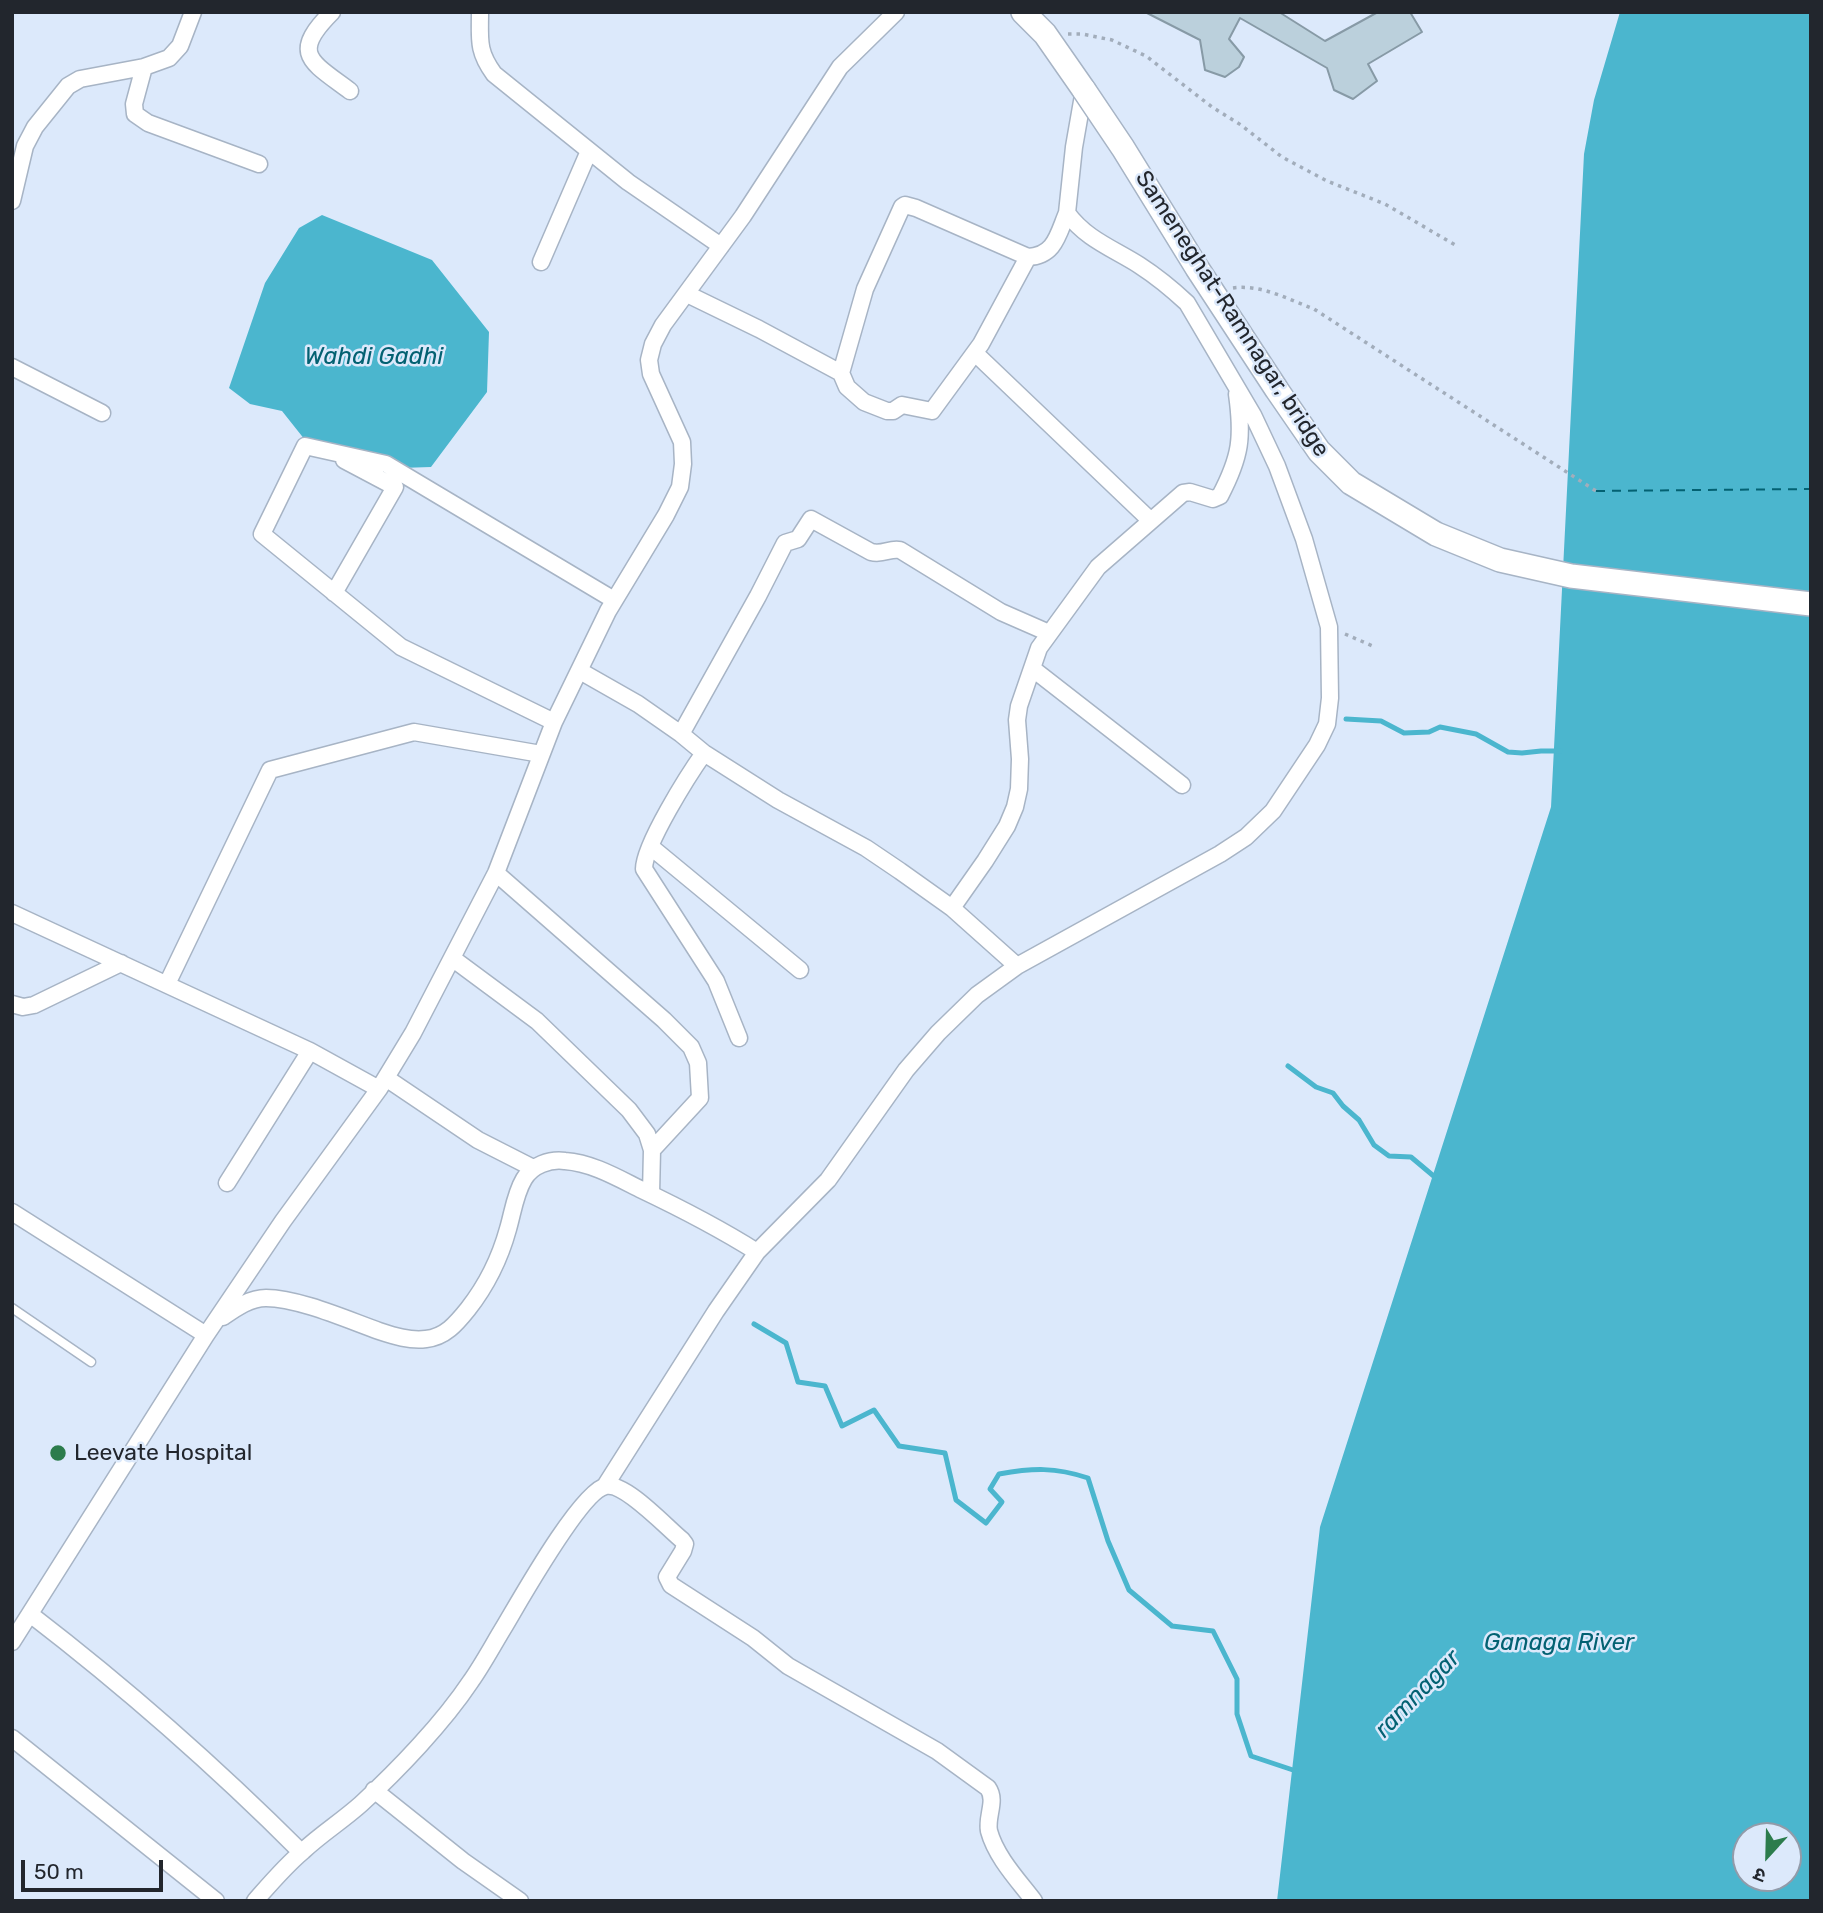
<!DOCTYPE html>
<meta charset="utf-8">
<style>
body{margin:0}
#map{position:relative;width:1823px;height:1913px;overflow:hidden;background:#dce9fb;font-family:Rubik,"Noto Sans Devanagari",sans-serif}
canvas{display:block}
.frame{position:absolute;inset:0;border:14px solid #22262d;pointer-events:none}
.north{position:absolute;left:1732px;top:1822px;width:70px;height:70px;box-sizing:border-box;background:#dce9fb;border:2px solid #929ba9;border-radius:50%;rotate:202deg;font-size:19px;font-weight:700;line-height:28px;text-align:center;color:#22262d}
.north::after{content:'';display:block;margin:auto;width:24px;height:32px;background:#2c7c4c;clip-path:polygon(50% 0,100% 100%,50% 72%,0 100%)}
.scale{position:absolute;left:21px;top:1860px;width:142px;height:32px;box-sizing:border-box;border:4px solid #22262d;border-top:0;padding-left:9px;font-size:21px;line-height:24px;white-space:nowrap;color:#22262d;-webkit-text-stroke:5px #dce9fb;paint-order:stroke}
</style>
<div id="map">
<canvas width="1823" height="1913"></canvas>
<div class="frame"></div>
<div class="north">उ</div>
<div class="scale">50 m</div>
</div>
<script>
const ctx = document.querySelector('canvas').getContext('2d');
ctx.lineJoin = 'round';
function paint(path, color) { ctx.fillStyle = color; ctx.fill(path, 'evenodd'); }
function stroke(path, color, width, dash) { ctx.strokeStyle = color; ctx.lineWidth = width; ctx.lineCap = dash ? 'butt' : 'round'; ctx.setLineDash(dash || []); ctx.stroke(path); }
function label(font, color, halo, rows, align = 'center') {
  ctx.font = font + ' Rubik,sans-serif'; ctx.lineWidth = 5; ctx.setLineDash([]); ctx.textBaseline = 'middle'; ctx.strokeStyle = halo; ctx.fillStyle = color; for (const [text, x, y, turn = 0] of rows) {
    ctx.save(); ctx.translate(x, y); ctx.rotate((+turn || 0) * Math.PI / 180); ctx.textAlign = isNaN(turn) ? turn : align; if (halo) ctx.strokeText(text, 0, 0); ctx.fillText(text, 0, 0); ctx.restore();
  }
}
paint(new Path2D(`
 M1620 12H1811V1901H1277L1320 1527 1551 807 1584 154 1594 100ZM1746 1836H1788V1878H1746Z
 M322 215 432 260 489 332 487 392 431 467 369 469 309 445 282 411 250 404 229 388 265 283 299 228Z`), '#4bb6ce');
stroke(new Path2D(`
 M1346 719 1381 721 1404 733 1429 732 1440 727 1476 734 1508 752 1522 753 1541 751H1560
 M1288 1066 1316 1087 1333 1093 1343 1106 1359 1120 1374 1145 1389 1156 1411 1157 1436 1178
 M754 1324 786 1343 798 1382 825 1386 842 1426 874 1410 899 1446 945 1453 956 1500 986 1523 1002 1502 990 1489 999 1474C1033 1468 1055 1467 1088 1478L1108 1541 1129 1590 1172 1626 1213 1631 1237 1679V1714L1251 1756 1296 1771`), '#4bb6ce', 5);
stroke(new Path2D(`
 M1596 491 1811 489`), '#036172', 2, [9, 7]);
const building = new Path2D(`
 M1145 12H1279L1325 41 1378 12H1410L1422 32 1368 64 1377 81 1353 99 1334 90 1327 68 1240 18 1229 39 1244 57 1239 67 1225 77 1205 70 1200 40Z`);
paint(building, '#bbd0dc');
stroke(building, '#879aa6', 2);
const lane = new Path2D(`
 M12 1308 91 1362`);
const street = new Path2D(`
 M332 12C290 54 310 61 350 91
 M480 12C480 39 477 51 494 74L628 182 721 246
 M144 67 134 104 135 114 148 123 259 164
 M12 201 25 146 35 127 68 86 80 79 144 67 169 58 180 46 193 12
 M1028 257 981 344 932 411 902 405 893 411H887L864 402 847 387 841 373 865 289 902 207 905 205 916 208 1028 257C1055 256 1058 234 1067 213
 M541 262 589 151
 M687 294 759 329 841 373
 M975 353 1151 521
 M12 367 102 413
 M334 593 395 487 344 460
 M1033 669 1182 785
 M580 671 638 704 681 734 704 753 778 800 866 848 900 871 952 908 1017 966
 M554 722 401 647 262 534 305 446 386 464 614 600
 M681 734 758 596 785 543 798 539 811 519 871 552C884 555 889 548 900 550L1001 612 1049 633
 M704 753C689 774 644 845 644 869L716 981 739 1038
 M651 847 800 970
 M496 873 664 1020 691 1047 698 1063 700 1098 652 1150
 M952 908 985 861 1007 826 1015 807 1019 789 1020 759 1017 720 1019 706 1039 648 1098 567 1183 493 1190 492 1213 499 1220 496C1241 456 1243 437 1237 394
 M12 913 310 1051 379 1089
 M452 958 537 1021 629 1110 647 1134 652 1150 651 1194
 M167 984 270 770 414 732 541 754
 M12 1004 23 1007 34 1005 121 963
 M386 1078 478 1140 533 1168
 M227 1183 310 1051
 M12 1212 206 1335
 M223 1317C236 1308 250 1298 266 1298 298 1298 348 1320 379 1331 394 1336 410 1341 426 1339 445 1337 456 1324 468 1309 486 1286 500 1258 508 1229 513 1212 515 1194 524 1179 532 1165 550 1159 565 1161 592 1163 616 1177 640 1189 680 1208 719 1228 757 1252
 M605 1486 716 1311 757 1252 828 1180 906 1070 938 1033 977 995 1017 966 1220 854 1246 837 1273 811 1317 745 1327 724 1330 698 1329 627 1304 539 1277 466 1253 415 1187 303C1172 289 1156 276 1139 265 1112 248 1086 239 1067 213L1074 147 1084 90
 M30 1614C125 1687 216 1767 301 1852
 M12 1642 206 1335 283 1221 379 1089 413 1033 496 873 554 722 608 611 666 515 680 487 683 464 682 442 651 374 649 360 653 344 663 325 743 216 840 67 896 12
 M12 1738 216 1901
 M374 1790 463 1861 520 1901
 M255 1901C270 1884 285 1866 303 1851 321 1834 342 1821 361 1804 398 1770 443 1723 471 1681 483 1664 493 1645 504 1627 519 1602 581 1491 606 1486 625 1482 667 1528 682 1540L685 1544 683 1551 667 1577 671 1585 753 1638 788 1666 937 1751 988 1788C997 1801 986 1816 989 1831 996 1857 1018 1880 1034 1901`);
const secondary = new Path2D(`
 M1023 12 1045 34 1084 90`);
stroke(lane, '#a7b4c5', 11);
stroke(street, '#a7b4c5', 19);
stroke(secondary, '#a7b4c5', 26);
stroke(new Path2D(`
 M1068 34H1082L1112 40 1146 56 1212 107 1241 125 1282 157 1327 181 1385 204 1457 246
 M1233 288C1260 284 1288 299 1314 309L1596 491
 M1345 634 1375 647`), '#a2adbb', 3.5, [3.5, 5]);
stroke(lane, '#fff', 8);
stroke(street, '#fff', 16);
stroke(secondary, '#fff', 23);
const secondaryBridge = new Path2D(`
 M1084 90 1123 148 1197 268 1277 390 1319 451 1351 483 1436 534 1500 560 1571 576 1811 604`);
stroke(secondaryBridge, '#a7b4c5', 26, []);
stroke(secondaryBridge, '#fff', 23);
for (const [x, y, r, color] of [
 [58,1453,9,"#2c7c4c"]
]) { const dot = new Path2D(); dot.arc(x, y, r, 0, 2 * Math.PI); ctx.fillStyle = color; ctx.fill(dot); stroke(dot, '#dce9fb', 2.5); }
label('23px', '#22262d', '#dce9fb', [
 ["Sameneghat-Ramnagar, bridge",1232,314,57]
]);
label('23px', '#22262d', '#dce9fb', [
 ["Leevate Hospital",74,1453]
], 'left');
label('italic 24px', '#036172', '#dce9fb', [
 ["Wahdi Gadhi",374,357],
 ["Ganaga River",1559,1643],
 ["ramnagar",1418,1694,-46]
]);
</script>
